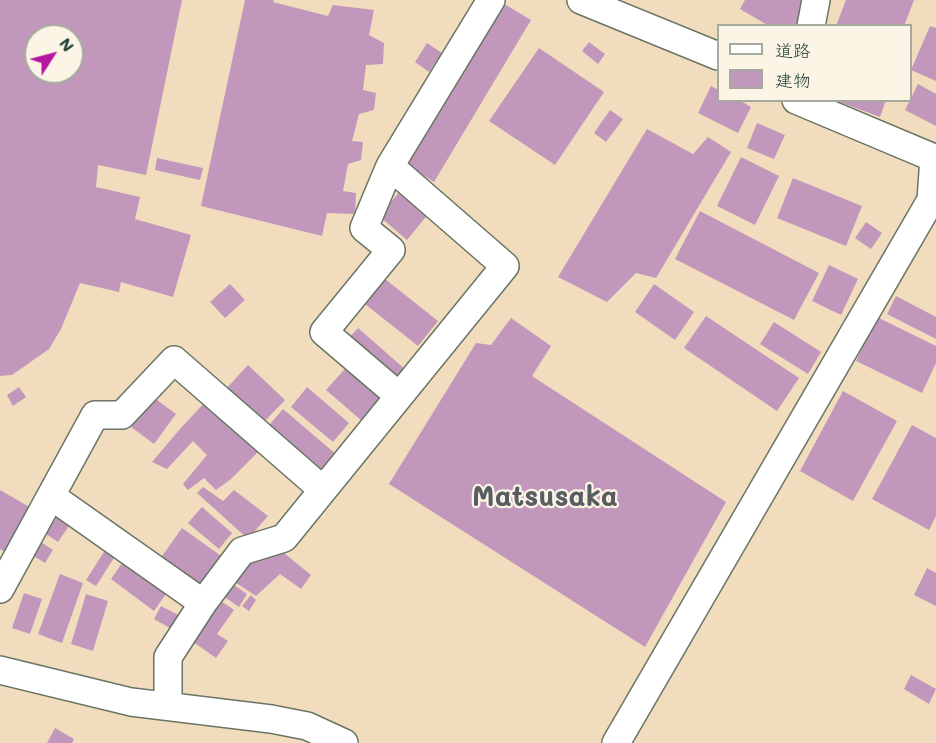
<!DOCTYPE html>
<meta charset="utf-8">
<style>
body{margin:0}
#map{position:relative;width:936px;height:743px;overflow:hidden;background:#f2dcbe;font-family:Mali,"Klee One",sans-serif}
canvas{display:block}
.legend{position:absolute;left:717px;top:24px;width:195px;height:78px;box-sizing:border-box;background:#fcf5e5;border:2px solid #a4ab9e;margin:0;padding:8px 10px;list-style:none;font-size:18px;color:#1f3d34}
.legend li{display:flex;align-items:center;gap:12px;height:30px}
.legend b{width:30px;border:2px solid #a4ab9e}
.north{position:absolute;left:24px;top:24px;width:60px;height:60px;box-sizing:border-box;background:#fcf5e5;border:2px solid #a4ab9e;border-radius:50%;rotate:54deg;font-size:16px;font-weight:700;line-height:24px;text-align:center;color:#1f3d34}
.north::after{content:'';display:block;margin:auto;width:21px;height:27px;background:#b5179e;clip-path:polygon(50% 0,100% 100%,50% 72%,0 100%)}
</style>
<div id="map">
<canvas width="936" height="743"></canvas>
<ul class="legend">
<li><b style="height:8px;background:#fff"></b>道路</li>
<li><b style="height:16px;background:#c198bb"></b>建物</li>
</ul>
<div class="north">N</div>
</div>
<script>
const ctx = document.querySelector('canvas').getContext('2d');
ctx.lineJoin = 'round';
function paint(path, color) { ctx.fillStyle = color; ctx.fill(path, 'evenodd'); }
function stroke(path, color, width, dash) { ctx.strokeStyle = color; ctx.lineWidth = width; ctx.lineCap = dash ? 'butt' : 'round'; ctx.setLineDash(dash || []); ctx.stroke(path); }
function label(font, color, halo, rows, align = 'center') {
  ctx.font = font + ' Mali,sans-serif'; ctx.lineWidth = 4.5; ctx.setLineDash([]); ctx.textBaseline = 'middle'; ctx.strokeStyle = halo; ctx.fillStyle = color; for (const [text, x, y, turn = 0] of rows) {
    ctx.save(); ctx.translate(x, y); ctx.rotate((+turn || 0) * Math.PI / 180); ctx.textAlign = isNaN(turn) ? turn : align; if (halo) ctx.strokeText(text, 0, 0); ctx.fillText(text, 0, 0); ctx.restore();
  }
}
paint(new Path2D(`
 M0 0H182L146 175 98 165 96 187 140 197 135 219 191 235 173 297 121 282 119 292 80 283 61 329 49 349 12 375 0 376ZM36 36H72V72H36Z
 M245 0H274L273 2 328 16 333 5 374 10 369 35 384 43 383 64 366 65 363 90 376 93 374 110 359 114 352 141 363 142 361 160 348 164 343 191 356 193 355 214 327 213 322 236 201 206Z
 M745 0H800L808 4 795 26H769L740 9Z
 M846 0H914L904 26H836Z
 M501 2 531 20 434 182 404 163Z
 M930 26 936 28V81L911 70Z
 M589 42 605 54 598 64 582 51Z
 M427 43 442 53 429 72 415 62Z
 M539 48 604 92 555 165 489 121Z
 M918 84 936 94V126L905 110Z
 M711 86 718 90V100H739L751 107 738 133 698 113Z
 M834 100H886L880 117Z
 M610 110 623 119 606 142 594 133Z
 M757 123 785 135 774 159 747 148Z
 M647 129 693 154 708 137 731 152 656 278 636 273 607 302 558 277Z
 M741 157 779 176 755 225 717 206Z
 M157 158 203 168 200 180 155 170Z
 M793 178 862 206 846 246 777 218Z
 M401 190 429 213 407 240 379 216Z
 M700 211 819 273 794 320 675 259Z
 M866 222 882 233 871 249 855 238Z
 M829 265 858 279 841 315 812 301Z
 M385 279 438 321 418 346 365 304Z
 M230 284 245 300 225 318 210 302Z
 M654 284 694 312 675 340 635 312Z
 M896 296 936 317V339L887 314Z
 M706 316 799 378 777 411 684 348Z
 M877 317 936 346V363L922 393 856 361Z
 M511 318 551 346 532 376 726 502 645 647 389 484 476 343 491 345Z
 M774 322 821 352 808 374 760 344Z
 M358 328 406 370 395 383 346 341Z
 M351 362 387 392 362 421 326 390Z
 M248 365 285 400 262 424 225 390Z
 M19 387 26 397 13 406 7 395Z
 M307 387 349 423 333 442 291 407Z
 M843 391 897 421 853 501 800 471Z
 M153 397 176 414 154 444 131 427Z
 M207 400 260 450 231 479 216 490 204 478 188 490 183 484 207 455 193 441 167 469 152 462 180 429Z
 M283 409 337 455 318 476 265 430Z
 M912 425 936 438V516L929 530 872 499Z
 M203 487 223 501 234 490 268 516 248 539 197 493Z
 M0 490 33 509 8 554 0 549Z
 M202 507 232 533 219 549 188 523Z
 M60 512 73 520 58 542 46 534Z
 M182 528 224 558 199 593 157 563Z
 M39 541 53 550 45 563 30 554Z
 M109 544 119 550 96 586 86 580Z
 M284 553 311 575 301 589 280 574 256 596 230 579 249 556Z
 M124 560 168 591 154 611 111 579Z
 M927 568 936 573V606L914 595Z
 M60 574 83 583 62 643 38 634Z
 M231 583 247 594 239 607 222 595Z
 M24 593 42 599 30 634 12 628Z
 M86 594 108 601 93 651 71 644Z
 M251 595 256 600 249 611 242 606Z
 M218 599 234 610 217 634 228 641 216 658 189 639Z
 M161 606 182 617 175 631 154 619Z
 M911 675 936 689 929 704 904 689Z
 M55 728 74 739 72 743H47Z`), '#c198bb');
const minor = new Path2D(`
 M581 0 718 56
 M811 26 816 0
 M390 166 364 228 391 250 324 332 399 396
 M51 496 203 603
 M0 589 95 415H122L174 360 323 490
 M0 670 131 702 271 719 307 726 344 743
 M168 706V657L203 603 242 551 284 538 505 266 390 166 491 0
 M616 743 931 200 934 158 796 100`);
stroke(minor, '#697564', 30);
stroke(minor, '#fff', 27);
label('bold 28px', '#585d63', '#fcf5e5', [
 ["Matsusaka",545,497]
]);
</script>
